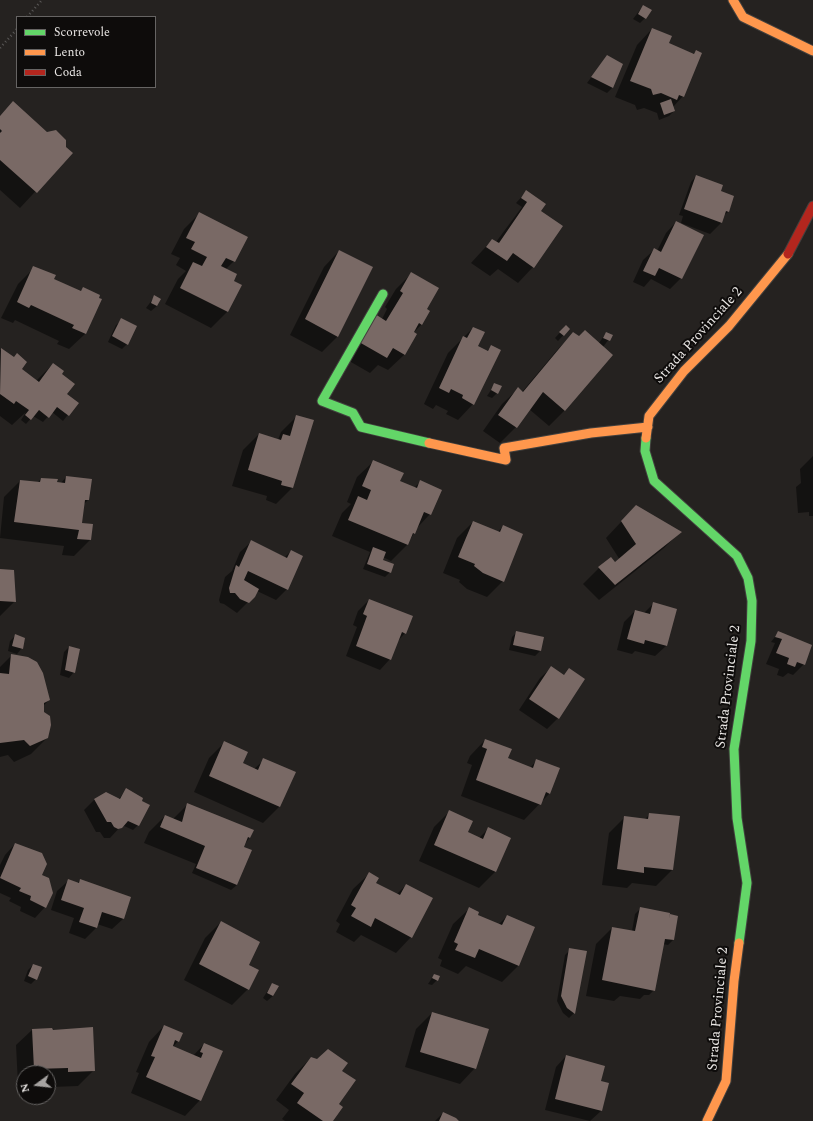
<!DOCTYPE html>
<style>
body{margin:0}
#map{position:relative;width:813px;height:1121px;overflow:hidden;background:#252220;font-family:Spectral,serif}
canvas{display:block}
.legend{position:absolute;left:16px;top:16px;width:140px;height:72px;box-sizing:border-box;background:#0e0c0b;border:1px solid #666463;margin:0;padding:5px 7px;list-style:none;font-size:12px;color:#ebe8e6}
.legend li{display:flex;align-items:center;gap:8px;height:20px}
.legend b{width:20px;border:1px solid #666463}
.north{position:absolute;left:16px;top:1065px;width:40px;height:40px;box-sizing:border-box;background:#0e0c0b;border:1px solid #666463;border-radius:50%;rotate:255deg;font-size:11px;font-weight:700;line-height:16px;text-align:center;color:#ebe8e6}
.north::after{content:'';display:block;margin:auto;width:14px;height:18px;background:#a6a3a1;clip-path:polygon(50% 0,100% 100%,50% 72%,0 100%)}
</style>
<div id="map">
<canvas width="813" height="1121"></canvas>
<ul class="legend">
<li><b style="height:5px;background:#63d668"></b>Scorrevole</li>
<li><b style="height:5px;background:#ff974d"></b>Lento</li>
<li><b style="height:5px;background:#b3261e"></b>Coda</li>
</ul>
<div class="north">N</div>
</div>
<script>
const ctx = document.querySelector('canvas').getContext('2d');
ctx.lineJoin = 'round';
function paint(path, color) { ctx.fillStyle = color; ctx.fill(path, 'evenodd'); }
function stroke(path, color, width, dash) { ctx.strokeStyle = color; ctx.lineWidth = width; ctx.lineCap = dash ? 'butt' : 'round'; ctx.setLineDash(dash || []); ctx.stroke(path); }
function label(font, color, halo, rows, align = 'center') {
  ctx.font = font + ' Spectral,serif'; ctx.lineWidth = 4; ctx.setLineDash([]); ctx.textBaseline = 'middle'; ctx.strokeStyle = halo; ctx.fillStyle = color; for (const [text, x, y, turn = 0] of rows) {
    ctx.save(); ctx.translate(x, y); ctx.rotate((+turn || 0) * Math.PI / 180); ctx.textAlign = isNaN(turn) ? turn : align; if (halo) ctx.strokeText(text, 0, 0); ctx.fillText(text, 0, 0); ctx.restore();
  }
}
paint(new Path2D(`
 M643 6 645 18 640 23 633 19Z
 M652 29 668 44 693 54 696 51 683 96 673 107 674 111 669 116 659 120 657 113 644 108 637 110 635 105 615 97 637 45Z
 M607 56 622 64 612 88 607 93 587 83Z
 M13 103 71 153 20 208 0 190V116Z
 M696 176 720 192 728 212 723 216 721 223 710 234 681 223 683 216 679 215 691 182Z
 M527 191 540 211 533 267 518 283 498 269 490 276 471 263 492 240 496 242 522 207 516 203Z
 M200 213 234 261 226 269 232 282 240 286 227 312 211 328 165 304 178 279 186 271 176 265 180 258 171 254 184 229Z
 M676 222 681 278 670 289 651 279 644 287 633 282 643 260 654 250 657 251 666 233Z
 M339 251 338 336 322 352 290 335 324 267Z
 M34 268 53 279 80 291 83 289 85 334 69 349 57 344 59 341 15 320 13 323 1 318 18 284Z
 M412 273 426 310 422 324 413 333 415 334 404 355 388 370 378 365 370 373 344 358 382 319 387 309 385 307 396 289Z
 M155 296 157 306 151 311 146 308Z
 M122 320 127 344 122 349 108 342 116 325Z
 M566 326 569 329 558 341 555 338Z
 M473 328 477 346 487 351 491 347 473 404 458 420 446 414 448 411 436 405 433 409 424 404 448 353Z
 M574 333 579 337 599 343 606 333 612 335 603 347 602 365 564 411 549 426 529 409 516 427 500 443 483 431 502 404 518 389 522 392 558 349Z
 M2 349 20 369 36 381 53 364 61 374 65 394 77 403 63 421 52 412 43 422 33 416 26 424 21 420 26 412 12 425 0 416V350Z
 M495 384 497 393 492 398 487 396Z
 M297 416 292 488 276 504 266 500 267 496 232 486 243 450 259 434 278 440 281 432Z
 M813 456V516H809V512L798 513 796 487 801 483 800 469Z
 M373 462 399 482 414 488 420 482 430 514 417 528 407 545 391 561 383 557 382 560 390 572 385 577 363 569 370 552 332 536 342 513 351 504 347 502 357 477Z
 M66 477 88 500 84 504 81 524 92 525 90 540 74 556 62 555 64 546 0 538 4 497 20 481 37 483 41 479 61 483Z
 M636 506 680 532 664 548 599 600 583 584 599 568 615 564 620 560 606 538Z
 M473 522 498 532 503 526V581L487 597 467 589 459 582 460 580 443 573 457 538Z
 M251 542 285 557 291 551 302 556 287 589 276 600 257 591 254 596 237 613 224 604 220 603 219 600 225 577 232 571 240 552Z
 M0 570 15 601 0 616Z
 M369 600 405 633 398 641 390 659 380 670 346 656 357 627 353 625 358 611Z
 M653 604 676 610 666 646 655 656 635 651 632 654 617 650 624 622 635 611 644 613Z
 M517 632 543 638 540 651 535 656 509 650 512 637Z
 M778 633 804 664 793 675 788 673 783 677 777 675 779 669 766 664 775 643 771 642Z
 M15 636 22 648 17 654 8 651 10 641Z
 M69 647 74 672 69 678 60 675 64 652Z
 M12 655 49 700 43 706 47 738 31 754 14 762 8 755 0 757V667Z
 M551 668 563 676 569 670 558 718 547 729 519 710 540 678Z
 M485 740 507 759 530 768 536 761 550 793 524 820 461 796 472 765 467 763 470 756Z
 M225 742 241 763 254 769 264 760 294 773 279 807 263 823 194 792 209 758Z
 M126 790 138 825 133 830 122 825 110 838H104L100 832H96L84 810 95 799 118 800Z
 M188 804 250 837 243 847 237 885 231 890 192 873 196 864 144 843 149 832 165 816 173 819Z
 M450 811 466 832 479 838 488 829 510 838 495 872 479 888 419 861 434 827Z
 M650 814 672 870 656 886 632 883 627 888 602 885 609 833 625 817 644 820Z
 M15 844 41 875 45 907 35 918 20 911 21 907 9 901 11 898 0 893V865L5 855Z
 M369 874 375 883 396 895 406 885 411 937 396 953 361 935 354 942 336 932 340 924 336 921 353 889Z
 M80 880 123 919 112 929 97 924 96 928 85 939 69 933 74 918 51 910 57 891 68 881 77 884Z
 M469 909 477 915 498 925 507 916 533 928 518 966 502 982 466 966 458 974 440 966 442 960 438 958 453 924Z
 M640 909 677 917 673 940 668 945 663 944 654 990 649 995H644L640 999 620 996 614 1001 586 996 596 944 612 928 632 931 635 914Z
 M221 922 247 965 248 989 232 1005 184 980 205 938Z
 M570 950 574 1013 569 1018 563 1013 557 1001 565 955Z
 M33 965 36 979 31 984 24 981 28 970Z
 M434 975 437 980 432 985 428 984Z
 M272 984 273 996 267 1001 263 998Z
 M432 1013 475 1068 460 1084 405 1067 416 1029Z
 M164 1026 178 1041 173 1047 193 1056 204 1044 200 1100 185 1116 131 1093 139 1073 136 1072 149 1042Z
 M32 1030 94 1070 78 1086 52 1087V1083H48V1073H24V1084L18 1085 16 1045Z
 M566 1056 600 1082 601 1111 590 1121 545 1110 556 1067Z
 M311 1058 341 1071 338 1104 332 1121H285L282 1119 289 1110 276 1100 295 1074Z
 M443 1113 457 1121H435Z`), '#0007');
paint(new Path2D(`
 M643 5 652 10 646 19 638 14Z
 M652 28 672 36 669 43 694 54 696 50 702 53 684 97 679 95 677 100 661 93 653 95 651 89 630 81Z
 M607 55 623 64 613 88 591 77Z
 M671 99 675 111 664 115 660 103Z
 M13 101 47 132 56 130 66 140V147L73 153 37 193 0 160V133L2 131 0 129V116Z
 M696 175 723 185 721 191 734 196 729 212 726 211 722 223 684 209Z
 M526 190 546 204 541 211 563 226 534 268 513 253 507 261 486 247 492 239 499 243 527 202 521 198Z
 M199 212 248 237 235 262 226 258 221 266 237 274 234 281 242 285 228 312 180 288 193 262 202 266 207 257 191 249 195 242 186 238Z
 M676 221 704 235 682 279 659 268 655 276 643 271 654 248 661 252Z
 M339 250 373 267 338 337 305 319Z
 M33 266 56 275 54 279 81 291 83 287 100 295 99 298 102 299 86 334 72 328 74 325 31 305 29 308 17 302Z
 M411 272 439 288 427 309 430 311 422 325 419 323 414 332 417 334 405 355 393 348 387 358 359 342 375 314 386 321 403 293 400 291Z
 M154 295 161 299 157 306 151 303Z
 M121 318 137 326 128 345 112 336Z
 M566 325 570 329 564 336 559 332Z
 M473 327 485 332 478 346 488 351 491 345 501 350 474 405 462 398 463 395 451 389 449 393 439 388 463 336 467 338Z
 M585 330 613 355 565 411 543 392 517 428 498 415 518 387 523 392 573 332 579 336Z
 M606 332 613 335 610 341 603 338Z
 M1 348 14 357 17 353 27 362 22 369 39 382 53 363 64 371 62 374 75 384 67 394 79 403 69 416 57 407 49 418 39 410 31 420 25 415 29 410 16 401 14 404 0 394Z
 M494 383 502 386 498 394 491 390Z
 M296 415 314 420 293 488 281 485 282 481 248 470 259 433 281 440 283 434 290 436Z
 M373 460 404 473 400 481 417 488 420 480 442 490 431 515 424 512 415 534 413 533 408 545 348 520 358 496 367 500 371 490 362 486Z
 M66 476 92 479 89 500H85L82 523 93 524 91 540 77 539 79 530 14 522 20 480 40 482 41 478 58 479 57 482 65 483Z
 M636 505 682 532 615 585 598 567 611 557 615 562 636 544 621 521Z
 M473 521 500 532 503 525 523 534 504 582 483 573 474 566 475 564 458 557Z
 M251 540 287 558 291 550 303 556 288 590 248 571 244 580 259 589 255 597 249 603 240 599 235 593H230L229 588 236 565 239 567Z
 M373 547 386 552 383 560 394 564 391 573 367 564Z
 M0 569 14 570 16 602 0 601Z
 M369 599 413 616 406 634 402 632 391 660 356 646 367 616 363 614Z
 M653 602 677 609 667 646 645 640 644 644 627 639 635 610 650 614Z
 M516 631 544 637 541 651 513 645Z
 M778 631 812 645 805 665 797 662 795 667 787 664 789 658 776 653 782 639 775 637Z
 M15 634 25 638 23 649 12 646Z
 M69 646 80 649 75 673 65 670Z
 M11 654 28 657 37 662 43 673 50 700 44 703V712L50 716 51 725 48 738 30 746 24 740 0 743V673L9 674Z
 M551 666 564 675 569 668 585 679 559 719 529 699Z
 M485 739 512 749 508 758 533 768 536 759 560 768 550 794 546 792 541 805 476 780 487 749 482 747Z
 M224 741 248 752 243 763 258 770 263 758 296 772 280 807 209 776Z
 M126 788 143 798 142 801 150 805 139 826 128 821 122 828 118 829 114 827 111 822H107L94 799 106 792 120 799Z
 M187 803 254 830 250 838 248 837 244 847 252 850 237 885 196 868 205 846 160 827 165 815 182 822Z
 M449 810 473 821 468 832 483 839 488 827 511 838 496 872 434 845Z
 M649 813 680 816 673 870 644 867V873L617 869 624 816 648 819Z
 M15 843 42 853 47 864 42 875 49 878 53 893 46 908 30 900 31 896 19 891 21 888 0 878Z
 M369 872 379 878 376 883 400 895 406 884 433 898 412 938 375 918 371 927 351 916 356 908 351 905Z
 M68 879 79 883 80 879 131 897 124 919 102 912 97 928 79 922 84 908 61 900Z
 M469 907 479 912 478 915 502 925 507 915 535 927 519 966 479 949 475 958 455 950 458 944 454 942Z
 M640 907 670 913 669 919 670 914 678 916 674 940 665 939 655 991 602 980 612 927 635 931Z
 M221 921 260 942 249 965 259 970 249 990 199 964Z
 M569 948 587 951 575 1014 567 1008 561 996Z
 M33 964 42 967 37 980 28 976Z
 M434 974 440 976 438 981 432 978Z
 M272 983 279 986 273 996 267 993Z
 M432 1012 489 1029 476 1069 420 1052Z
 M164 1025 183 1033 179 1042 175 1040 173 1046 201 1058 203 1053 200 1052 204 1043 223 1051 201 1101 146 1077 155 1057 151 1056Z
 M93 1027 95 1071 68 1072V1068L34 1069 32 1029 52 1028 53 1030Z
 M328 1049 348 1063 342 1071 356 1080 339 1104 343 1107 333 1121H323L297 1103 304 1093 291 1084 311 1057 317 1059Z
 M566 1055 605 1066 601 1081 609 1083 602 1111 555 1099Z
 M443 1112 456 1118 459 1121H439Z`), '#796965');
const fast = new Path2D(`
 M383 294 322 401 353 413 361 427 429 443
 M646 438 645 451 654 481 737 556 748 578 752 601 751 641 734 749 737 818 747 883 739 943`);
const slow = new Path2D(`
 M733 0 743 17 813 51
 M646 438 649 416 684 371 729 326 788 254
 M429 443 506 460 504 448 591 433 648 427
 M707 1121 726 1081 734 981 739 943`);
const jam = new Path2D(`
 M788 254 813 206`);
stroke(fast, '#42403e', 11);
stroke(slow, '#42403e', 11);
stroke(jam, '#42403e', 11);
stroke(new Path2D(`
 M27 17 42 0
 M0 48 17 29`), '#5c5a59', 2.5, [1, 3]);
stroke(fast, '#63d668', 9);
stroke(slow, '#ff974d', 9);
stroke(jam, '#b3261e', 9);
label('14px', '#ebe8e6', '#0e0c0b', [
 ["Strada Provinciale 2",699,336,-48],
 ["Strada Provinciale 2",729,687,-83],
 ["Strada Provinciale 2",719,1009,-85]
]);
</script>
